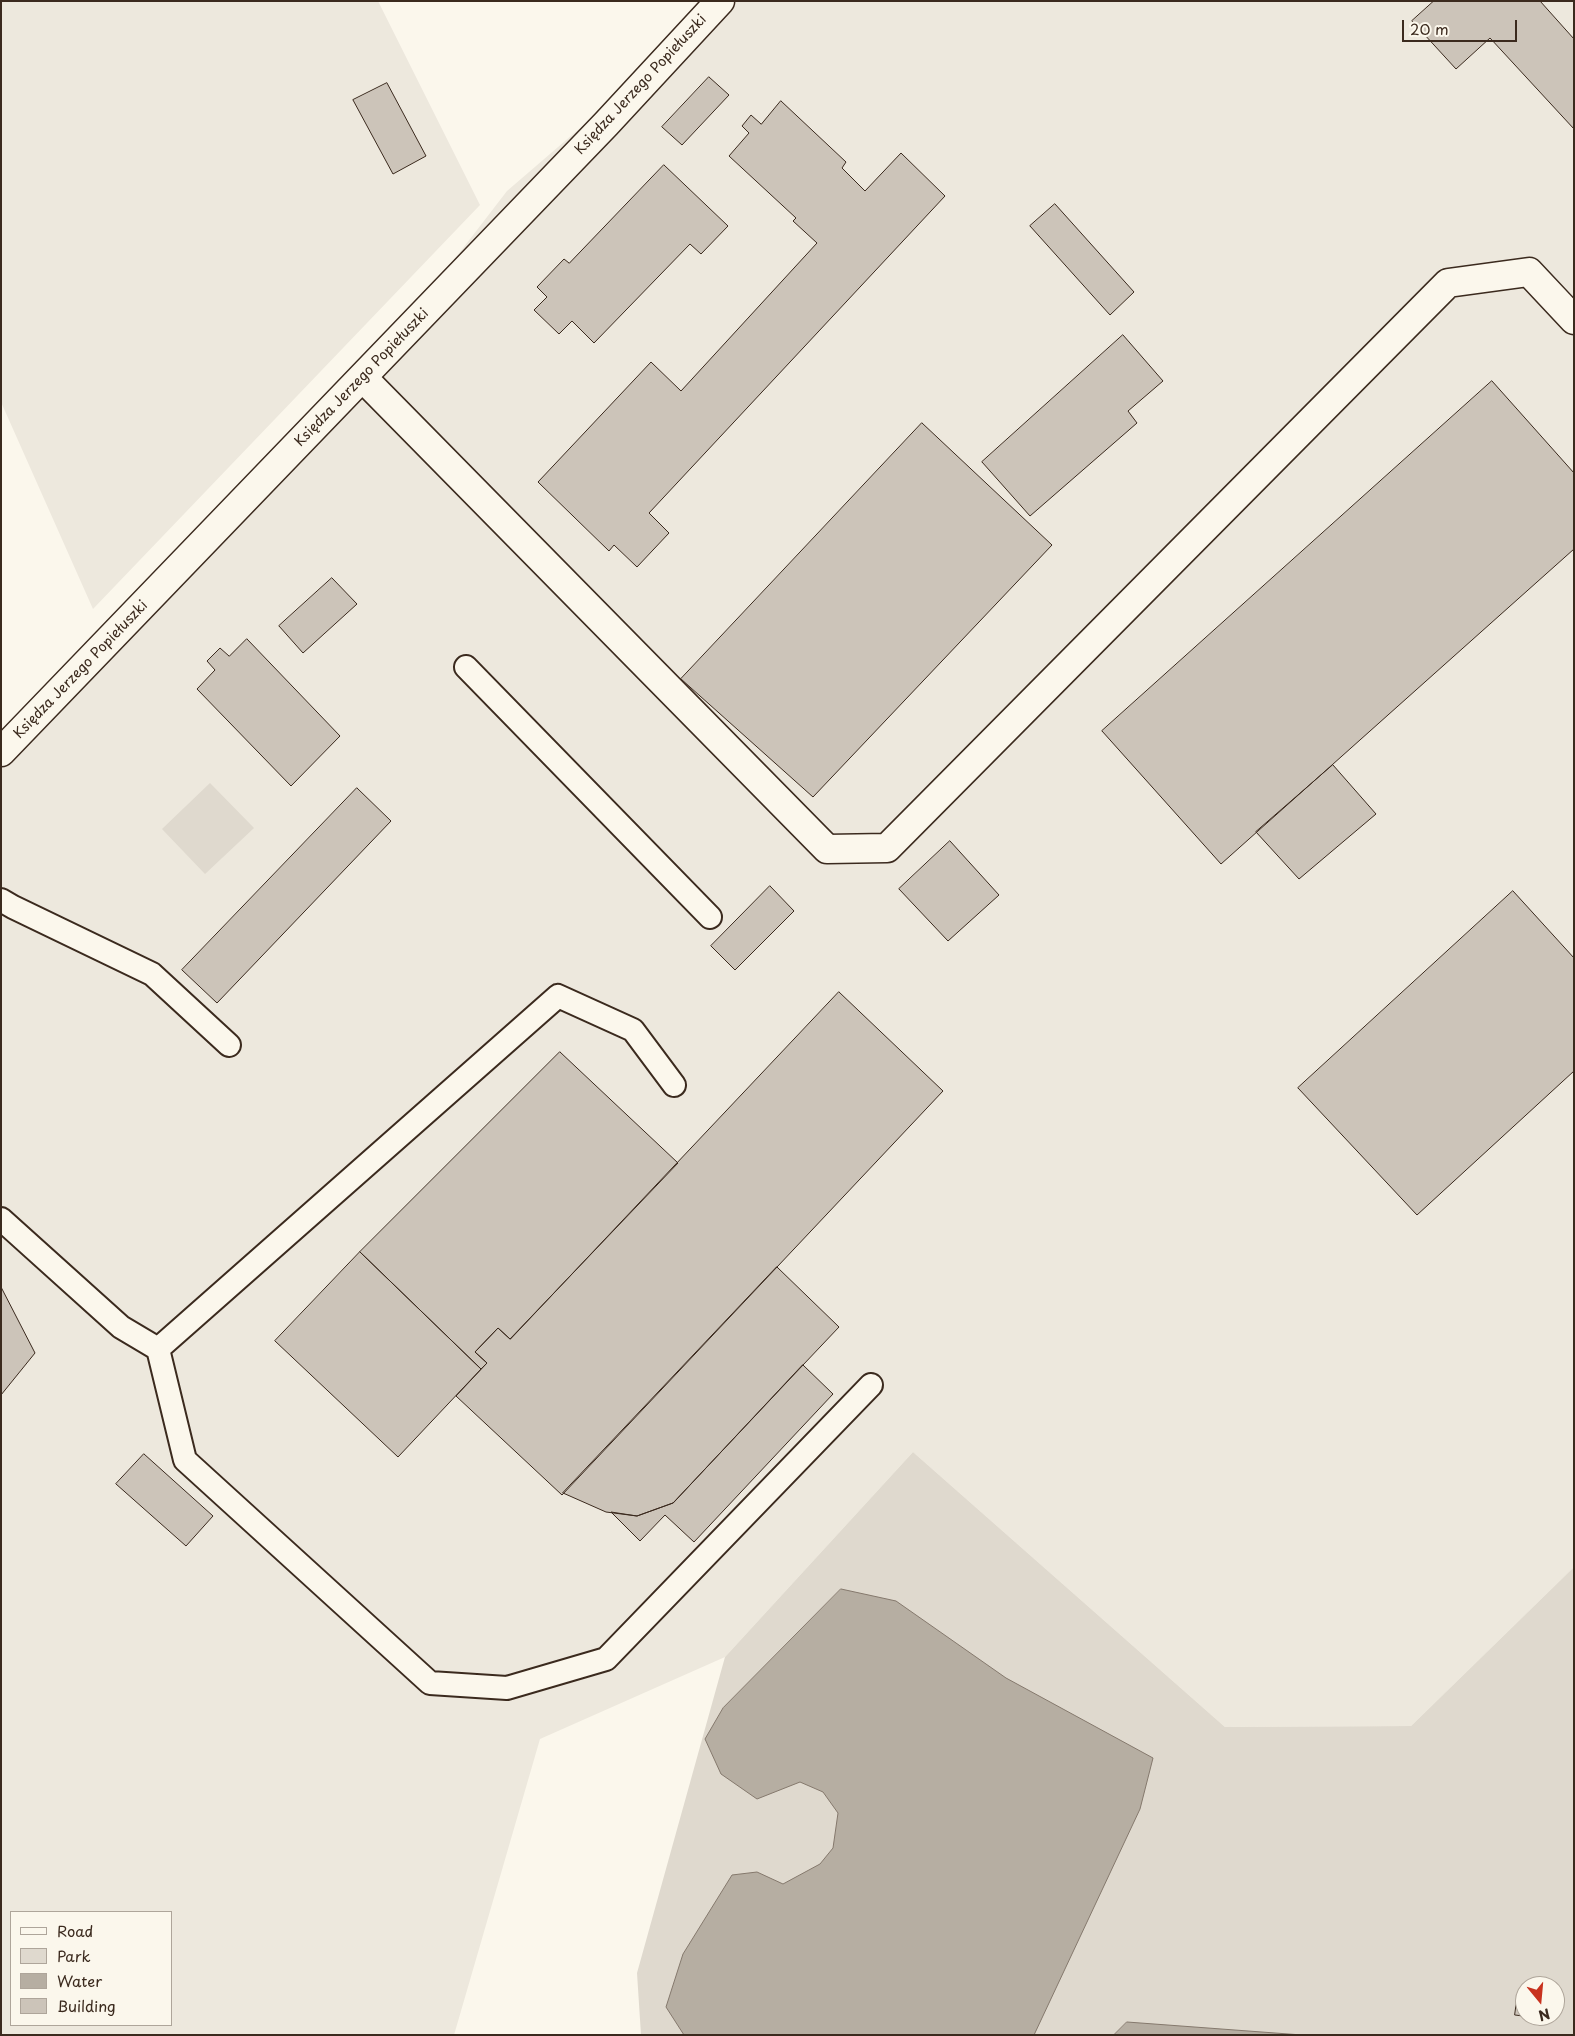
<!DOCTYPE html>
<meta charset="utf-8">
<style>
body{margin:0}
#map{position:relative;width:1575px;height:2036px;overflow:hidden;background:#fbf7ec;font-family:"Playpen Sans",sans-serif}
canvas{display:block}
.frame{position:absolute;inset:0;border:2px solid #3b2a1e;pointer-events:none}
.legend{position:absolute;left:10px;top:1911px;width:162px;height:115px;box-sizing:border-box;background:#fbf7ec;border:1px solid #aea59a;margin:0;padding:6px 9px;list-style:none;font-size:15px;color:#3b2a1e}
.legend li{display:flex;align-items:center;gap:10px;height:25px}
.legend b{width:25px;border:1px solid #aea59a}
.north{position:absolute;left:1515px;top:1976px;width:50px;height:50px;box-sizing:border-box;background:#fbf7ec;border:1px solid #aea59a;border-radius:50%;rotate:163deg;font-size:14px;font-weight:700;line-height:20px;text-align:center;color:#3b2a1e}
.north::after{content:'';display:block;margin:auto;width:18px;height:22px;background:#c8321e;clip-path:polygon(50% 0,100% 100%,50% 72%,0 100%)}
.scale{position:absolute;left:1402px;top:20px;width:115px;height:22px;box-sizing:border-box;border:2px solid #3b2a1e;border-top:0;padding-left:6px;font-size:15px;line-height:18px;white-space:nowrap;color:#3b2a1e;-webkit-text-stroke:4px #fbf7ec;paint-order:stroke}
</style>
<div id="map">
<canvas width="1575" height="2036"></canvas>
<div class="frame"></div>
<ul class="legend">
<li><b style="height:6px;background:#fbf7ec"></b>Road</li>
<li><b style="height:14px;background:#dfd9ce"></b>Park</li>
<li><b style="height:14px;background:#b6aea2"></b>Water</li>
<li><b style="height:14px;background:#ccc4b9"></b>Building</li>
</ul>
<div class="north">N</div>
<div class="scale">20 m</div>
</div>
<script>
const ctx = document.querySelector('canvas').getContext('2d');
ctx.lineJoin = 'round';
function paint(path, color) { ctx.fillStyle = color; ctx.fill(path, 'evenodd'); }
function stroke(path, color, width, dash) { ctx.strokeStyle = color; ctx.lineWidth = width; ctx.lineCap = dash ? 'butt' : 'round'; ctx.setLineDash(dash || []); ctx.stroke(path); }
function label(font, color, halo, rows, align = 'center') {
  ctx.font = font + ' "Playpen Sans",sans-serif'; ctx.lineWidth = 4.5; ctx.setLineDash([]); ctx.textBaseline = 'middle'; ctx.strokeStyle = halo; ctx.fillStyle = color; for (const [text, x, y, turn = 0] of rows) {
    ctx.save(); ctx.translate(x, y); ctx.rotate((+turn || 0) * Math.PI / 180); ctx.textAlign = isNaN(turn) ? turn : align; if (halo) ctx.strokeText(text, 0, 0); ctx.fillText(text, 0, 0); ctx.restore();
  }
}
paint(new Path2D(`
 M1 1H378L480 205 93 609 1 402Z
 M720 1H1574V1567L1411 1726 1225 1727 913 1452 725 1657 540 1739 454 2035H1V753L363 378 507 191 688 35ZM11 1912H171V2025H11Z`), '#ede8dd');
paint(new Path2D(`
 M210 783 254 828 205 874 162 829Z
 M913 1452 1225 1727 1411 1726 1574 1567V2035H641L637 1973 725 1657ZM1525 1986H1555V2016H1525Z`), '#dfd9ce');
const water = new Path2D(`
 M841 1589 896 1601 1006 1678 1153 1758 1140 1809 1034 2035H684L666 2007 683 1954 732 1875 757 1872 783 1884 820 1864 833 1848 838 1813 823 1792 800 1782 757 1799 721 1774 705 1739 723 1708Z
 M1127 2022 1302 2035H1114Z`);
paint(water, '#b6aea2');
stroke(water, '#85796d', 1);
const building = new Path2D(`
 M1434 1H1540L1574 39V129L1490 38 1456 69 1412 21Z
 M709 77 729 95 682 145 662 127Z
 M387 83 426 156 393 174 353 100Z
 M781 101 846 162 842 168 865 191 901 153 945 196 649 513 669 533 637 567 614 545 609 551 538 482 651 362 681 391 817 243 793 221 796 218 729 156 749 133 742 126 751 115 761 124Z
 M664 165 728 226 701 254 690 244 594 343 572 321 559 334 534 310 547 297 537 287 564 259 569 263Z
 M1055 204 1134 292 1110 315 1030 226Z
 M1123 335 1163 381 1128 411 1137 423 1030 516 982 462Z
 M1492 381 1574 473V549L1221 864 1102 731Z
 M922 423 1052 545 813 797 681 679Z
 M332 578 357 604 303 653 279 626Z
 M247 639 340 736 291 786 197 689 215 670 207 661 220 648 229 656Z
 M1333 765 1376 814 1299 879 1256 832Z
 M357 788 391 821 217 1003 182 970Z
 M950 841 999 895 948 941 899 889Z
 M770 886 794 911 735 970 711 946Z
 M1513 891 1574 958V1071L1417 1215 1298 1088Z
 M839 992 943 1091 562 1495 456 1396 487 1363 475 1352 498 1328 510 1339Z
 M560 1052 678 1163 510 1339 498 1328 475 1352 487 1363 481 1369 360 1252Z
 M360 1252 481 1369 398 1457 275 1341Z
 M777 1267 839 1327 803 1365 673 1503 637 1516 606 1512 563 1493Z
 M1 1287 35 1353 1 1395Z
 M803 1365 833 1394 694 1542 665 1515 640 1541 611 1512 637 1516 673 1503Z
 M144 1454 213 1516 186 1546 116 1484Z
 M1518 1993 1525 1994V2016H1547L1546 2019 1515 2015Z`);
paint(building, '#ccc4b9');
stroke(building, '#3b2a1e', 1);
const service = new Path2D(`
 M466 667 710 917
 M1 900 13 907 152 974 229 1045
 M1 1219 121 1327 158 1349 558 996 633 1030 674 1085
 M158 1349 185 1460 430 1683 507 1688 606 1659 871 1385`);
const minor = new Path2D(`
 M363 378 827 849 887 848 1448 283 1529 272 1574 320`);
const tertiary = new Path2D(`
 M1 752 606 124 720 1`);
stroke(service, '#3b2a1e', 26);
stroke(minor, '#3b2a1e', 31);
stroke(tertiary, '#3b2a1e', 31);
stroke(service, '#fbf7ec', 22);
stroke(minor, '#fbf7ec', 28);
stroke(tertiary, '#fbf7ec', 28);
label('14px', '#3b2a1e', '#fbf7ec', [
 ["Księdza Jerzego Popiełuszki",641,85,-47],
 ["Księdza Jerzego Popiełuszki",362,378,-46],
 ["Księdza Jerzego Popiełuszki",81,670,-46]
]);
</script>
